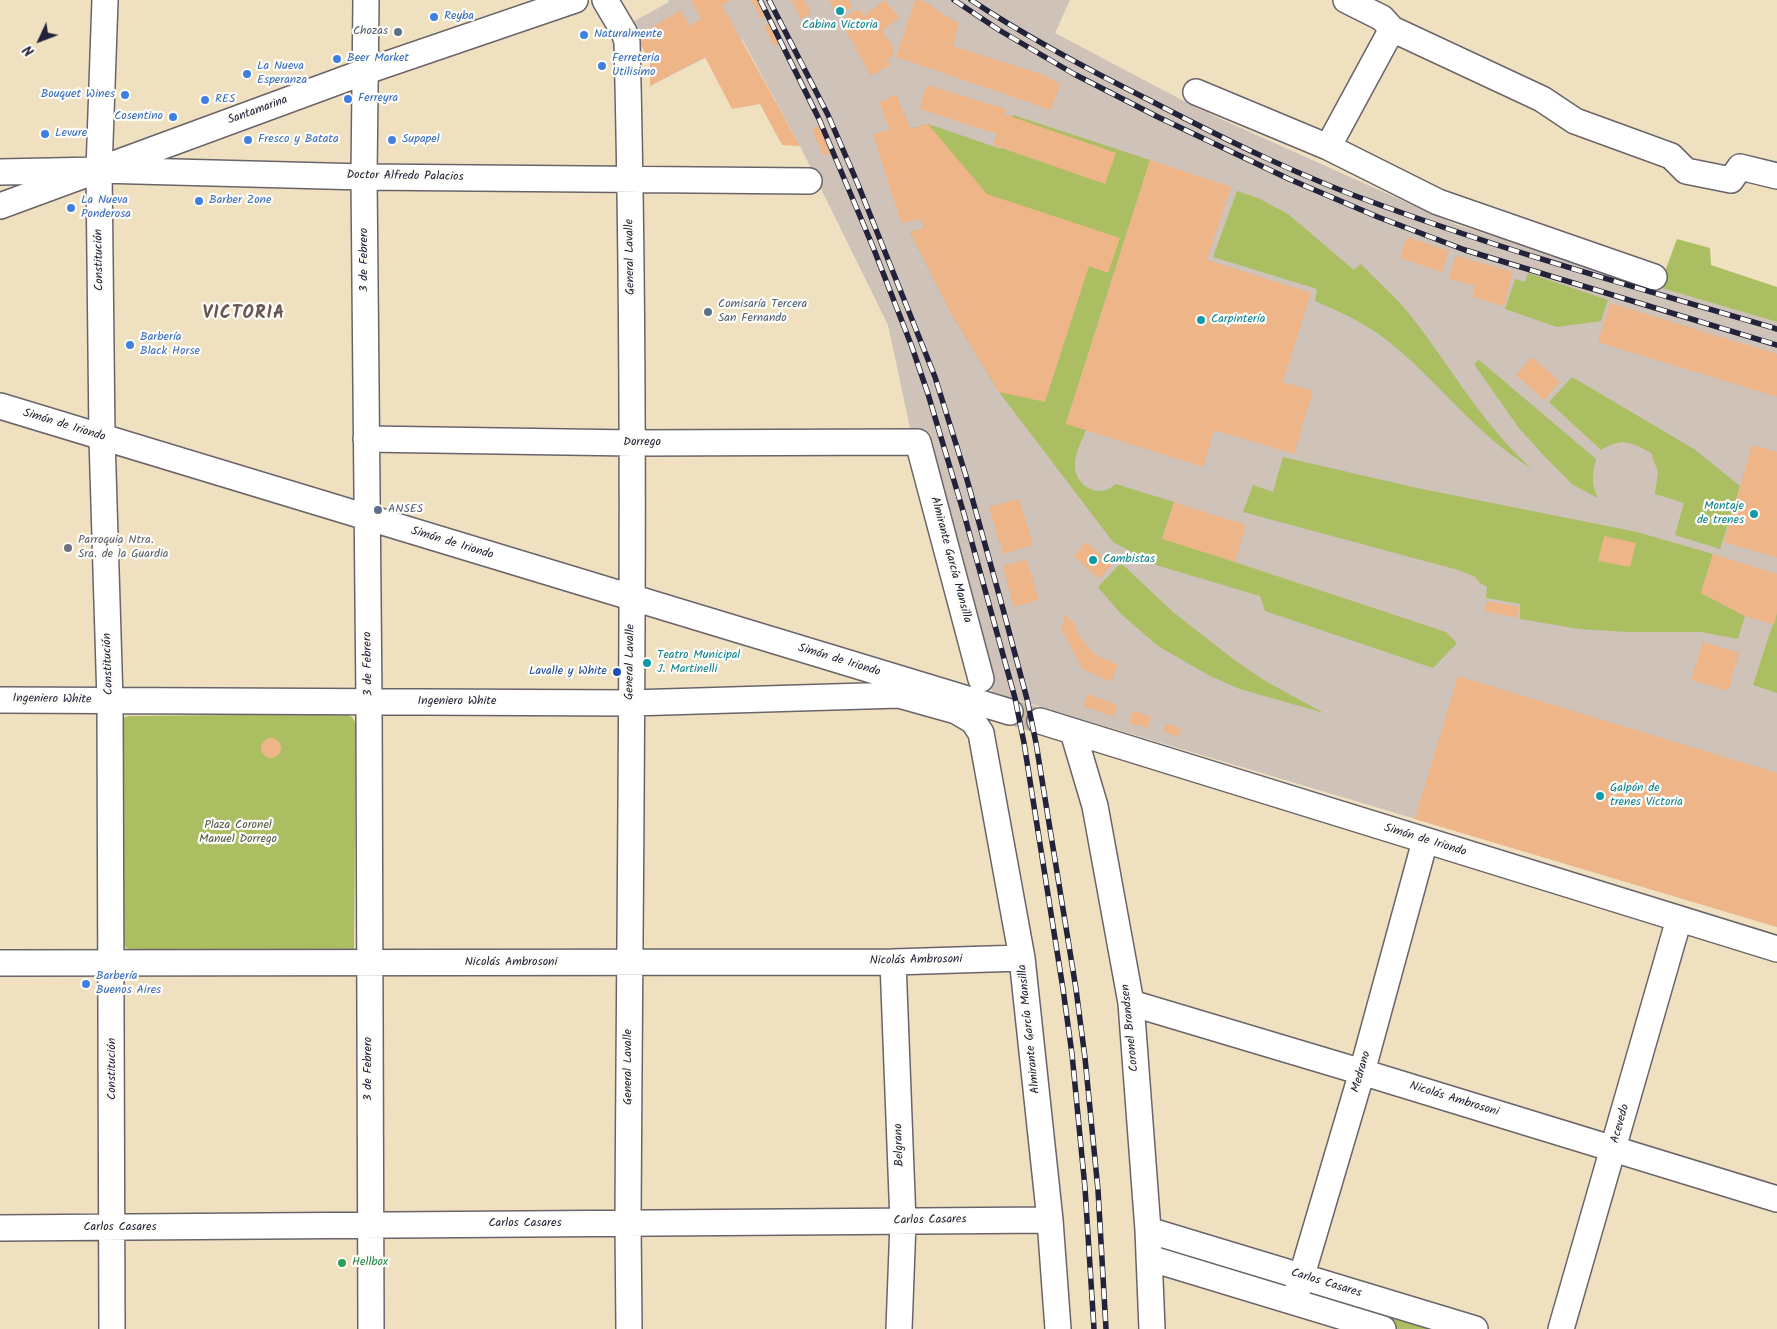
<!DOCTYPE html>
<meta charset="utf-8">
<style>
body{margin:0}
#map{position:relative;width:1777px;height:1329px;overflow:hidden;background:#efe0c0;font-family:Kalam,sans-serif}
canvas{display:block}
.north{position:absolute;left:15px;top:15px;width:50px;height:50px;-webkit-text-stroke:4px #fdfcf7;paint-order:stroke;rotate:227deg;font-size:14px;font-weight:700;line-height:20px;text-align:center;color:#22223b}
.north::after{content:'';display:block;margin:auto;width:18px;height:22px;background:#22223b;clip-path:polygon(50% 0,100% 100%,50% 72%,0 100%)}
</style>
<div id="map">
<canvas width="1777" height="1329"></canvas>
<div class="north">N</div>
</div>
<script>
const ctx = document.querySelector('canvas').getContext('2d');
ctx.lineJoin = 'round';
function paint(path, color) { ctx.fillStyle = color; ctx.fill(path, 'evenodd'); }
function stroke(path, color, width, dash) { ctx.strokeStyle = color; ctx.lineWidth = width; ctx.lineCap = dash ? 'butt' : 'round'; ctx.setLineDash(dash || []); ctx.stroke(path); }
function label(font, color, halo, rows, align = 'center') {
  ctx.font = font + ' Kalam,sans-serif'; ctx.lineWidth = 4.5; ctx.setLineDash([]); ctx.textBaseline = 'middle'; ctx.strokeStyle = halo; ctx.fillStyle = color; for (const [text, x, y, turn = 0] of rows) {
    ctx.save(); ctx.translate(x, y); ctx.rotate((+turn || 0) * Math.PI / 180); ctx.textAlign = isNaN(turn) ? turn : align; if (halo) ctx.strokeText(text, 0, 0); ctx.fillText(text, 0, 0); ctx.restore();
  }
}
paint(new Path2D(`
 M668 0H1070L1055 33 1195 107 1232 124 1457 225 1777 322V927L994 693 981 679 916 456 888 325 800 146 742 39 650 86V61L629 24 669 2Z`), '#cec2b9');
paint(new Path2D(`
 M1013 115 1150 160 1066 423 1086 430C1082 440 1075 453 1075 464 1074 480 1089 495 1106 490 1109 489 1113 486 1116 484L1174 502 1162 538 1446 632 1457 643 1433 668 1265 611 1260 596 1156 565 1113 542 999 392 951 313 910 232 924 228 898 132 928 124 1001 149Z
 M1237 191 1258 198 1288 214 1354 270 1361 264C1377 281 1396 297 1411 316 1451 367 1482 424 1531 468 1477 435 1442 386 1394 346 1371 326 1343 313 1315 301L1317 289 1213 257Z
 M1677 239 1710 248 1711 265 1777 287V322L1662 288 1664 274Z
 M1528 273 1608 300 1601 321 1557 327 1505 309 1515 279 1525 282Z
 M1479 360 1596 459C1592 476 1591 482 1598 498L1573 485 1546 458 1518 427 1474 364Z
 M1572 377 1694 449 1740 486 1720 549 1675 535 1684 503 1655 494 1658 472 1651 453C1631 442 1622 437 1601 450L1549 402Z
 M1283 457 1417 488 1637 532 1713 554 1701 593 1745 616 1738 639 1701 632H1627L1579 629 1520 619V604L1486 598 1487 587 1480 583 1474 576 1458 570 1243 512 1253 485 1273 492Z
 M1121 563 1173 612 1233 659 1267 682 1324 713 1240 689 1210 676 1158 646 1121 614 1098 587Z
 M1777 611V693L1753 685Z
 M343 714C351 715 353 717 356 724L354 951H131L122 945 121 721 125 717 130 716Z
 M1305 1290 1456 1329H1398L1310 1302Z`), '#abbe62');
paint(new Path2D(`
 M691 0H732L722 5 800 146 782 145 760 104 732 109 705 57 650 86V61L636 37 681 10 689 26 701 19Z
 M751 0H757L765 17 761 19Z
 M791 0H804L811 14 801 19Z
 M829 0H849L852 7 838 15Z
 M885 0 899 18 882 31 892 44 894 56 887 59 890 65 871 76 840 20 859 9 864 16Z
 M915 0H922L959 24 953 46 1041 74 1060 84 1051 110 896 57Z
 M769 24 779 44 774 46 764 26Z
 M927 85 1006 109 1004 114 1116 153 1105 184 993 145 997 134 919 109Z
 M896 95 911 129 928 124 987 194 1120 238 1108 273 1089 266 1045 402 999 392 951 313 910 232 924 228 921 219 901 223 873 134 890 130 879 102Z
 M820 126 831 153 823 156 812 129Z
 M1150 160 1231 187 1207 260 1311 293 1283 382 1313 391 1294 454 1214 430 1203 467 1066 424Z
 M1407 237 1449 251 1442 272 1400 258Z
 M1456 256 1513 272 1504 306 1472 297 1475 286 1449 279Z
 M1610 303 1777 354V397L1598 342Z
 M1532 357 1560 382 1544 400 1516 375Z
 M1752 445 1777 452V558L1724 542Z
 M1019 499 1033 545 1003 554 989 507Z
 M1174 502 1246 525 1235 562 1162 539Z
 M1604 536 1636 543 1630 567 1598 561Z
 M1086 542 1112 565 1099 579 1074 556Z
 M1713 554 1777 574V613L1774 625 1745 616 1701 593Z
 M1027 559 1039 600 1014 607 1003 566Z
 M1487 601 1519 607 1517 618 1485 611Z
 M1064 615 1075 623 1078 634 1094 654 1118 665 1111 682 1083 669 1062 630Z
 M1703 642 1739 653 1728 691 1691 680Z
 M1458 676 1777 773V927L1415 819Z
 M1088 694 1117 705 1113 717 1083 706Z
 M1133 711 1151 716 1147 728 1129 723Z
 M1166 724 1181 728 1178 737 1164 732Z
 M261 748a10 10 0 1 1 20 0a10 10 0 1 1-20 0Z`), '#eeb588');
stroke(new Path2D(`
 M1010 712 1040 721`), '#c6baa5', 25, [25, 12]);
const minor = new Path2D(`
 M105 0 99 170 102 438 110 701 112 1329
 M366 0 364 177 369 702 371 1329
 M605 0 624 32 627 42C637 436 630 830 628 1224L629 1329
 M1346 0 1382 18 1392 29 1542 99 1575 121 1671 156 1686 171 1731 180 1740 167 1777 176
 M1196 92 1328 147 1438 202 1654 277
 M1328 147 1392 29
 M0 172 99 170 364 177 809 181
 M0 206 364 72 575 0
 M0 406 1010 712
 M366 439 633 443 918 442 981 679
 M0 700 631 703 899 695 956 711 973 721 981 733 1022 958 1050 1220 1058 1329
 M1040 721 1777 949
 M1073 732 1095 806 1131 1003 1148 1230 1152 1329
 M893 962 903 1222 899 1329
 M0 963 893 962 1022 958
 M1131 1003 1362 1072 1777 1199
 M0 1228 1050 1220
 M1148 1230 1475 1329
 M1149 1258 1383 1329
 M1294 1302 1362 1072 1425 841
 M1561 1329 1679 919`);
stroke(minor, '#6a646a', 28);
stroke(minor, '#fff', 25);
const rail = new Path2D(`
 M760 0 819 119 873 247 912 347 928 394 964 514 1015 698 1024 743 1063 989 1072 1054 1085 1188 1094 1329
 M769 0 828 115 857 182 935 377 966 476 1003 609 1027 699 1036 743 1076 989 1085 1058 1098 1190 1106 1329
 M954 0 999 30 1074 74 1158 117 1289 179 1378 217 1465 250 1777 345
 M971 0C1028 38 1089 70 1151 101 1226 140 1303 178 1383 206 1512 253 1645 290 1777 329`);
stroke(rail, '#22223b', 5.5);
stroke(rail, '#fdfcf7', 4, [11]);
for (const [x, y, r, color] of [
 [840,11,5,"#0f9aa8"],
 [434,17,5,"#3f7fe0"],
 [398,32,5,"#5c6f8a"],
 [584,35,5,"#3f7fe0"],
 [337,59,5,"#3f7fe0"],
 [602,66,5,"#3f7fe0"],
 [247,74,5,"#3f7fe0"],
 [125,95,5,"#3f7fe0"],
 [348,99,5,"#3f7fe0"],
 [205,100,5,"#3f7fe0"],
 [173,117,5,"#3f7fe0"],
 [45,134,5,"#3f7fe0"],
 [248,140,5,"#3f7fe0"],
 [392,140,5,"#3f7fe0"],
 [199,201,5,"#3f7fe0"],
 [71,208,5,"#3f7fe0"],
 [708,312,5,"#5c6f8a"],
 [1201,320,5,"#0f9aa8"],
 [130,345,5,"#3f7fe0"],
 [378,510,5,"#5c6f8a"],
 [1754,514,5,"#0f9aa8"],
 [68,548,5,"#6b7280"],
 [1093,560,5,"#0f9aa8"],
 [647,663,5,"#0f9aa8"],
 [617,672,5,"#1a4fb4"],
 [1600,796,5,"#0f9aa8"],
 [86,984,5,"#3f7fe0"],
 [342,1263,5,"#2e9e5b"]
]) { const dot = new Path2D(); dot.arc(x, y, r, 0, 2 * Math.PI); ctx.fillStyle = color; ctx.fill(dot); stroke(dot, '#fdfcf7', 2); }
label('12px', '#366cbe', '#fdfcf7', [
 ["Reyba",444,17],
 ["Naturalmente",594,35],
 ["Beer Market",347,59],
 ["Ferreteria",612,59],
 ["Utilisimo",612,73],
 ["La Nueva",257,67],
 ["Esperanza",257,81],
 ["Bouquet Wines",115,95,"right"],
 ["Ferreyra",358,99],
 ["RES",215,100],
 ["Cosentino",163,117,"right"],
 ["Levure",55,134],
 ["Fresco y Batata",258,140],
 ["Supapel",402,140],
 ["La Nueva",81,201],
 ["Ponderosa",81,215],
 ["Barber Zone",209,201],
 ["Barbería",140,338],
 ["Black Horse",140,352],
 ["Barbería",96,977],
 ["Buenos Aires",96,991]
], 'left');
label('12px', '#0d838f', '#fdfcf7', [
 ["Cabina Victoria",840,26,"center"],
 ["Carpintería",1211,320],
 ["Montaje",1744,507,"right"],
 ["de trenes",1744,521,"right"],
 ["Cambistas",1103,560],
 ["Teatro Municipal",657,656],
 ["J. Martinelli",657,670],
 ["Galpón de",1610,789],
 ["trenes Victoria",1610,803]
], 'left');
label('12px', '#4e5e75', '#fdfcf7', [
 ["Chozas",388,32,"right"],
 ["Comisaría Tercera",718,305],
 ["San Fernando",718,319],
 ["ANSES",388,510]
], 'left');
label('12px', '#22223b', '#fdfcf7', [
 ["Santamarina",258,111,-20],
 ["Doctor Alfredo Palacios",405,177,1],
 ["General Lavalle",631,257,-91],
 ["Constitución",100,260,-91],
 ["3 de Febrero",365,260,-90],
 ["Simón de Iriondo",64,426,17],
 ["Dorrego",642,443],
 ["Simón de Iriondo",452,544,17],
 ["Almirante García Mansilla",950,560,75],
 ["Simón de Iriondo",839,661,17],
 ["General Lavalle",631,662,-89],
 ["Constitución",109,664,-92],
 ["3 de Febrero",369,664,-91],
 ["Ingeniero White",52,700,1],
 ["Ingeniero White",457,702],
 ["Simón de Iriondo",1425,841,17],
 ["Nicolás Ambrosoni",916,961,-1],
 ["Nicolás Ambrosoni",511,963],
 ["Coronel Brandsen",1131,1028,-96],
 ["Almirante García Mansilla",1030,1029,-96],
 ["General Lavalle",629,1067,-90],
 ["Constitución",113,1069,-90],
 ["3 de Febrero",369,1069,-90],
 ["Medrano",1362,1072,-74],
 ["Nicolás Ambrosoni",1454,1100,17],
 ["Acevedo",1621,1124,-74],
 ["Belgrano",900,1145,-92],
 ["Carlos Casares",930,1221,-1],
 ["Carlos Casares",525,1224],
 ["Carlos Casares",120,1228],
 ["Carlos Casares",1326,1284,17]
]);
label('12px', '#5b616d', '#fdfcf7', [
 ["Parroquia Ntra.",78,541],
 ["Sra. de la Guardia",78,555]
], 'left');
label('12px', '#164399', '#fdfcf7', [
 ["Lavalle y White",607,672]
], 'right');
label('12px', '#525949', '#fdfcf7', [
 ["Plaza Coronel",238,826],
 ["Manuel Dorrego",238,840]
]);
label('12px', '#27864d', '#fdfcf7', [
 ["Hellbox",352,1263]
], 'left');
ctx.letterSpacing = '1px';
label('bold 18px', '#695556', '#fdfcf7', [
 ["VICTORIA",244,315]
]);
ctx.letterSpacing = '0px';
</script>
